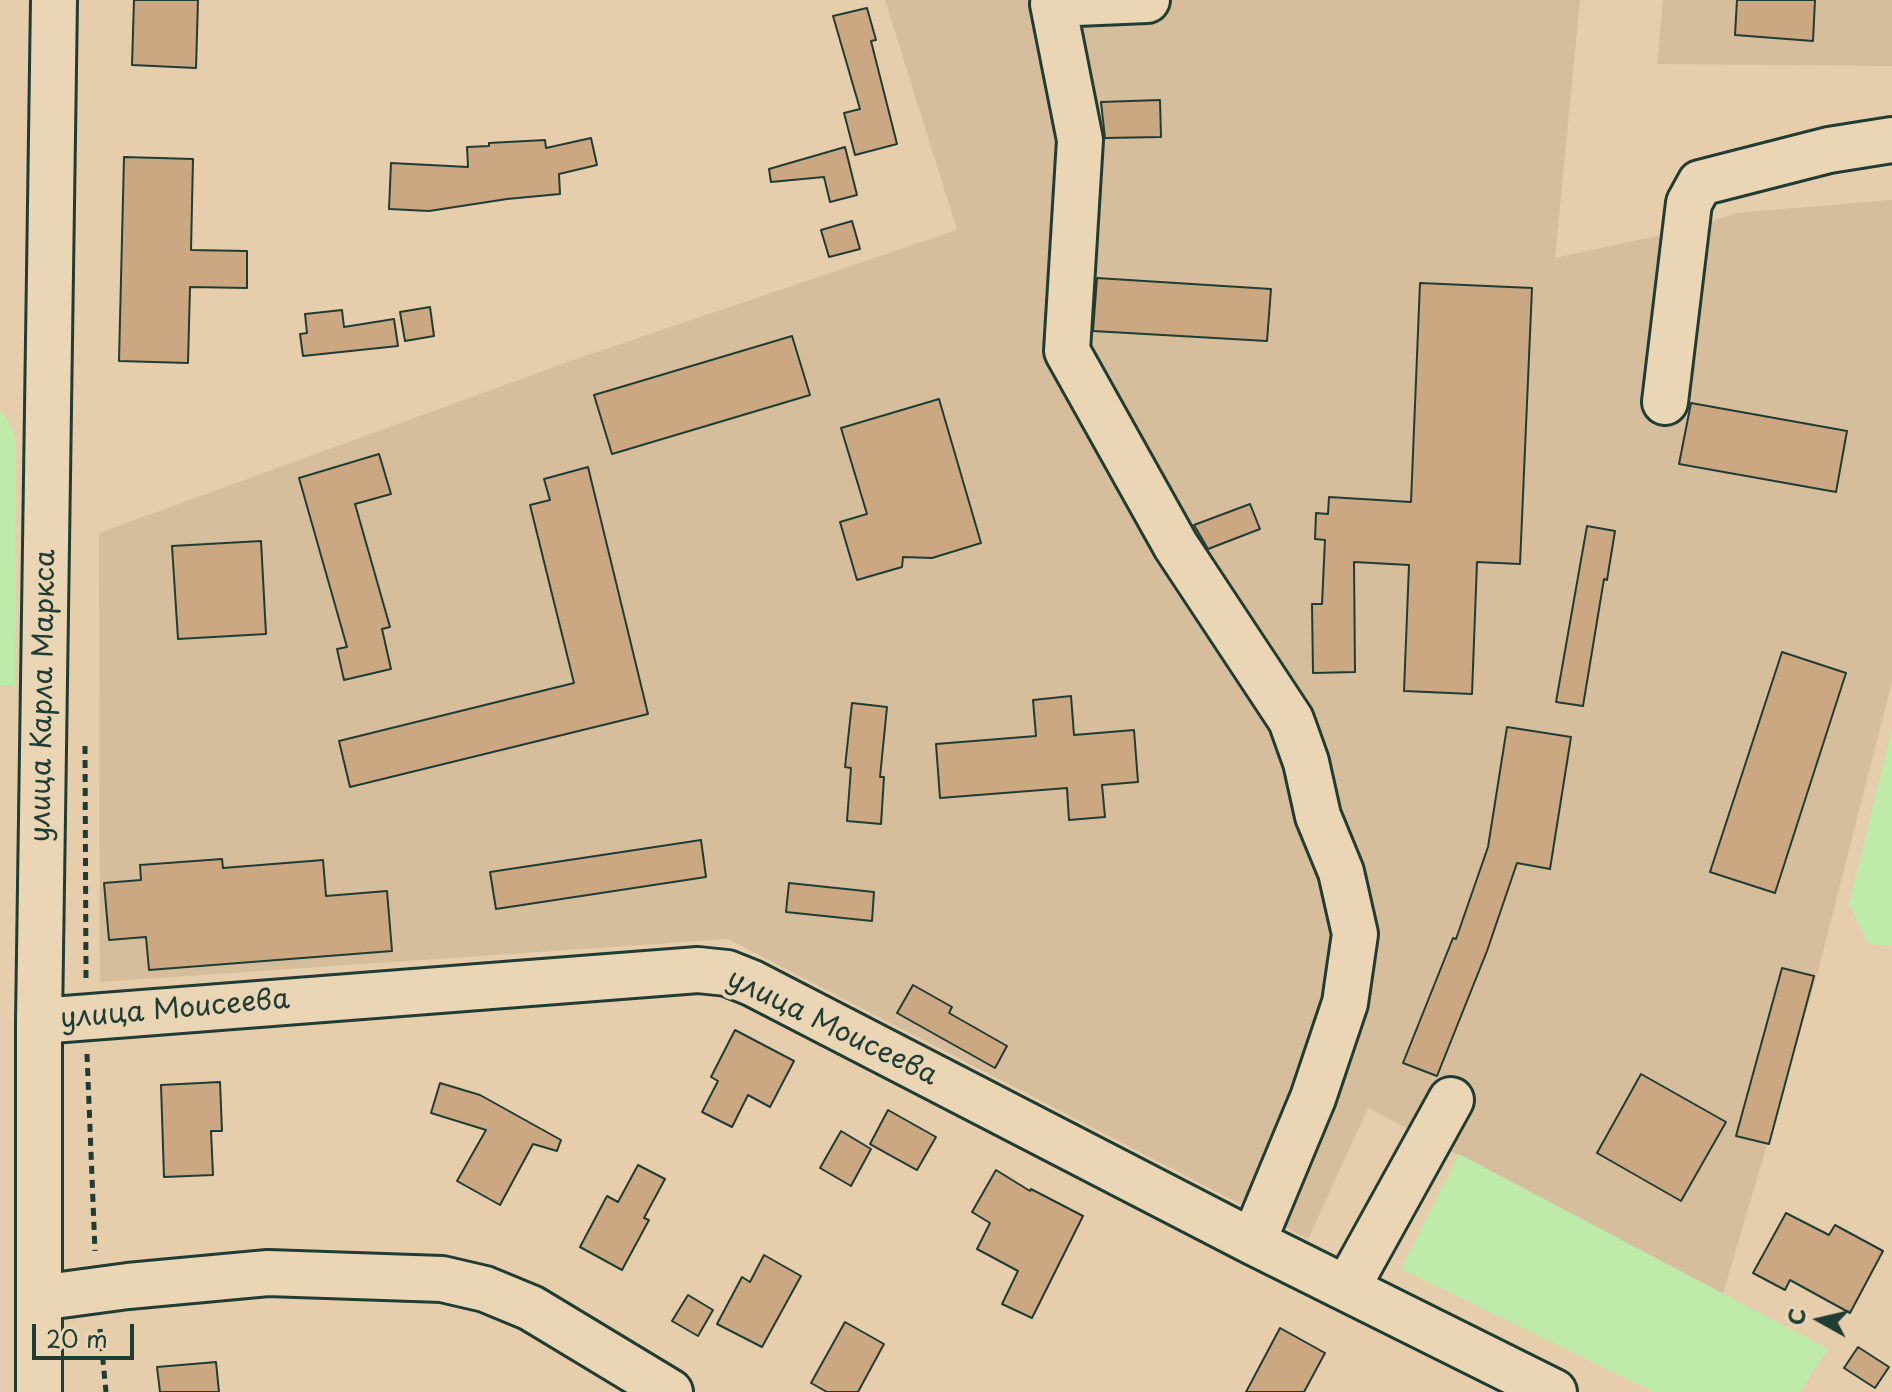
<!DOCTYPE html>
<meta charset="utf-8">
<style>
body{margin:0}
#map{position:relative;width:1892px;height:1392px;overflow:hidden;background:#e6cdab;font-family:"Playpen Sans",sans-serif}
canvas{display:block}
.north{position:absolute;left:1780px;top:1280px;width:80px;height:80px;-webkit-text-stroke:6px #ead5b4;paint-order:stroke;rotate:278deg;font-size:22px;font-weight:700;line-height:32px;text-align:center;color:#1f3d34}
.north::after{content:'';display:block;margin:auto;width:28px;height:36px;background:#1f3d34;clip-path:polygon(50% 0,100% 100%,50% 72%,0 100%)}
.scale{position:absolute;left:32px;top:1324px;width:102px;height:36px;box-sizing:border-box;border:4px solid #1f3d34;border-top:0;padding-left:10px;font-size:24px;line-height:28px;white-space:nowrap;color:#1f3d34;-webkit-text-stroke:6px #ead5b4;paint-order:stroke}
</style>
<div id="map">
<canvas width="1892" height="1392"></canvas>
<div class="north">С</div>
<div class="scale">20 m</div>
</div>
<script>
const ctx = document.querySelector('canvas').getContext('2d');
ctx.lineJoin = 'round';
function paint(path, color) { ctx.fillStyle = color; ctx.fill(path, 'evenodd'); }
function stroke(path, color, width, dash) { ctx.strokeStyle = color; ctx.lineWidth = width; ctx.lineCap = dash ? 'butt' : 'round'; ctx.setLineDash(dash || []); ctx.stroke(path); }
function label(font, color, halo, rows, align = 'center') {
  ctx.font = font + ' "Playpen Sans",sans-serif'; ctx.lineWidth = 8; ctx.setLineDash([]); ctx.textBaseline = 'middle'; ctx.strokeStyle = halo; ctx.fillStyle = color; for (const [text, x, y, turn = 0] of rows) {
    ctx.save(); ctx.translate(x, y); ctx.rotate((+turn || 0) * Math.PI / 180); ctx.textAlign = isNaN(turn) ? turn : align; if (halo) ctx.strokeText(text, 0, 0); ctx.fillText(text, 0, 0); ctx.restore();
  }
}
paint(new Path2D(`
 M885 0H1580L1555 258 1694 228 1736 213 1892 200V682L1818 971 1723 1294 1368 1108 1308 1239 728 939 100 982 99 533 576 359 957 230Z
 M1663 0H1892V66L1657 64Z`), '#d6bd9b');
paint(new Path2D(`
 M0 411C15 426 18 444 16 464L15 685H0Z
 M1892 728V946L1868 944 1849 904Z
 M1459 1154 1828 1349 1800 1392H1654L1401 1269Z`), '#beeba9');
const building = new Path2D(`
 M134 0H198L196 68 132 65Z
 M1737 0H1815L1813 41 1735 35Z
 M867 8 876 40 871 41 897 144 855 155 844 113 860 109 833 16Z
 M1160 100 1161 137 1105 138 1101 102Z
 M591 138 597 165 559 174 560 194 507 199 429 211 389 209 391 163 468 167 467 147 489 146V143L545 140 546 148Z
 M845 147 857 195 830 202 824 177 771 182 769 169Z
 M124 157 193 159 191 250 247 251V288L190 287 188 363 119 361Z
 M852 221 860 249 829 257 821 230Z
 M1097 278 1271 289 1267 341 1093 331Z
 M1420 283 1532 288 1520 564 1477 562 1472 694 1404 691 1409 565 1354 562 1355 672 1313 673 1312 604H1322L1325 540 1315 539 1316 513 1328 514 1329 497 1411 502Z
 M430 307 434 336 405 341 400 312Z
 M342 310 344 327 394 319 398 346 303 356 300 334 307 333 305 314Z
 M792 336 810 395 612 454 594 395Z
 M939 399 981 543 932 558 903 557 902 567 857 580 840 522 867 514 841 428Z
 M1691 403 1847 431 1836 492 1679 464Z
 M379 454 391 494 355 504 390 627 382 629 391 669 344 680 337 649 347 647 299 478Z
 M588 467 648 714 350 787 339 741 574 683 530 505 550 500 544 479Z
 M1250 504 1260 529 1208 549 1194 525Z
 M1587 526 1615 531 1607 580 1604 579 1583 706 1556 702Z
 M261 541 266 634 178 639 172 546Z
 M1782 652 1846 673 1775 893 1710 872Z
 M1071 696 1074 735 1134 730 1138 782 1102 785 1105 817 1069 820 1067 788 940 798 936 744 1036 736 1033 700Z
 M852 703 887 707 880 777H884L881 824 847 821 851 768 845 767Z
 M1507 727 1571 737 1550 869 1517 863 1487 951 1437 1076 1403 1063 1453 938 1456 939 1488 847Z
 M701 840 706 877 496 909 490 872Z
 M222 859 223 868 323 860 326 896 387 891 392 951 149 970 146 937 109 940 104 883 141 880 140 865Z
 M789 883 874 892 872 921 786 912Z
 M1782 968 1814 976 1769 1144 1736 1136Z
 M913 985 952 1007 949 1013 1007 1046 995 1068 897 1013Z
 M735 1030 794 1061 770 1107 748 1095 732 1127 702 1112 718 1081 711 1077Z
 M1641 1074 1726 1122 1681 1201 1597 1153Z
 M220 1082 222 1131H211L213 1175 164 1177 161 1085Z
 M440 1083 480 1095 561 1140 557 1151 533 1144 500 1205 457 1181 486 1130 431 1113Z
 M888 1110 936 1137 917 1170 870 1144Z
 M841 1131 871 1149 851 1186 820 1168Z
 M638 1165 665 1179 644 1218 649 1220 622 1270 580 1247 607 1196 618 1202Z
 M996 1170 1030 1191 1031 1189 1083 1216 1032 1318 1002 1304 1018 1271 977 1249 990 1223 972 1212Z
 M1786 1213 1829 1235 1835 1225 1883 1251 1850 1313 1790 1280 1785 1290 1753 1273Z
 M764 1255 801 1276 762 1347 717 1324 742 1277 750 1282Z
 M688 1295 713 1310 698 1336 672 1321Z
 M845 1322 884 1344 858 1392H827L811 1383Z
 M1280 1328 1325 1353 1304 1392H1246Z
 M1858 1347 1889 1367 1875 1388 1844 1368Z
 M216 1362 219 1392H160L157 1367Z`);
paint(building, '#cba782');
stroke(building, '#1f3d34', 2);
const minor = new Path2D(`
 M1147 0 1053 4 1080 140 1067 351 1176 546 1291 720 1306 762 1318 816 1341 872 1355 934 1345 1003 1313 1098 1253 1242
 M1665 402 1689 203 1700 183 1829 150 1892 140
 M39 1021 698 970 727 973 752 983 1253 1242 1554 1392
 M1347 1288 1451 1100
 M39 1298 128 1286 268 1273 442 1279 485 1289 531 1308 670 1392
 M39 1392V1021L54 0`);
stroke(minor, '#1f3d34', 50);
stroke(new Path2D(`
 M85 746 86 980
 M87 1054 95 1251
 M100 1329 106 1392`), '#1f3d34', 5, [8, 6]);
stroke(minor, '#ead5b4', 44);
label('28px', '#1f3d34', '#ead5b4', [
 ["улица Карла Маркса",44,696,-89],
 ["улица Моисеева",175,1010,-5],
 ["улица Моисеева",832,1028,26]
]);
</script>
